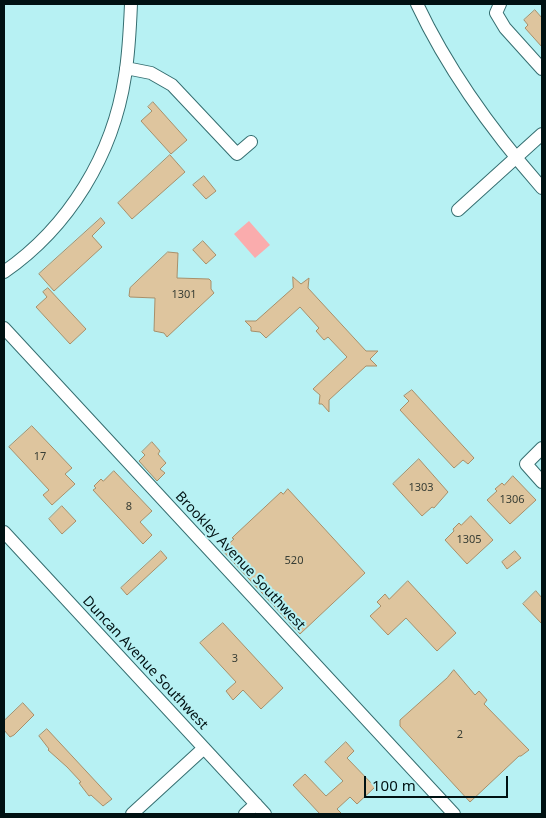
<!DOCTYPE html>
<style>
body{margin:0}
#map{position:relative;width:546px;height:818px;overflow:hidden;background:#b7f1f3;font-family:"Noto Sans",sans-serif}
canvas{display:block}
.frame{position:absolute;inset:0;border:5px solid #001112;pointer-events:none}
.scale{position:absolute;left:364px;top:776px;width:144px;height:22px;box-sizing:border-box;border:2px solid #001112;border-top:0;padding-left:6px;font-size:15px;line-height:18px;white-space:nowrap;color:#001112;-webkit-text-stroke:4px #b7f1f3;paint-order:stroke}
</style>
<div id="map">
<canvas width="546" height="818"></canvas>
<div class="frame"></div>
<div class="scale">100 m</div>
</div>
<script>
const ctx = document.querySelector('canvas').getContext('2d');
ctx.lineJoin = 'round';
function paint(path, color) { ctx.fillStyle = color; ctx.fill(path, 'evenodd'); }
function stroke(path, color, width, dash) { ctx.strokeStyle = color; ctx.lineWidth = width; ctx.lineCap = dash ? 'butt' : 'round'; ctx.setLineDash(dash || []); ctx.stroke(path); }
function label(font, color, halo, rows, align = 'center') {
  ctx.font = font + ' "Noto Sans",sans-serif'; ctx.lineWidth = 4; ctx.setLineDash([]); ctx.textBaseline = 'middle'; ctx.strokeStyle = halo; ctx.fillStyle = color; for (const [text, x, y, turn = 0] of rows) {
    ctx.save(); ctx.translate(x, y); ctx.rotate((+turn || 0) * Math.PI / 180); ctx.textAlign = isNaN(turn) ? turn : align; if (halo) ctx.strokeText(text, 0, 0); ctx.fillText(text, 0, 0); ctx.restore();
  }
}
paint(new Path2D(`
 M249 221 270 245 255 258 234 234Z`), '#faacad');
const building = new Path2D(`
 M535 10 542 18V47L525 28 528 25 524 20Z
 M153 102 187 140 171 154 141 121 152 111 148 107Z
 M170 155 185 172 132 219 118 203Z
 M204 176 216 191 206 199 193 185Z
 M101 218 105 223 92 236 102 247 54 291 39 274Z
 M203 241 216 255 206 264 193 250Z
 M168 252 178 253 177 278 209 279 211 281V289L214 293 167 337 164 333 154 331 155 298 130 297 129 296 130 288Z
 M293 277 301 284 309 278 308 288 366 351H378L370 359 377 366H366L329 400V412L322 404H319L320 395 313 389 347 357 328 337 324 340 316 331 319 328 300 307 266 338 260 332 251 331V327L245 321H256L293 288Z
 M48 288 86 329 70 344 36 307 47 297 43 292Z
 M412 390 474 458 468 464 463 460 454 468 400 410 409 401 404 396Z
 M32 426 72 468 65 474 75 484 52 505 43 495 49 490 9 447Z
 M152 442 160 451 158 454 166 463 160 469 165 473 157 481 139 461 145 455 142 452Z
 M419 459 448 492 434 508 432 507 422 516 393 484Z
 M114 471 152 511 140 522 152 535 143 544 93 490 96 488 94 486 101 479 103 481Z
 M513 476 536 500 510 524 487 500 497 491 495 489 502 483 504 485Z
 M288 489 365 573 300 634 222 550 234 539 232 538 235 535 281 492 283 494Z
 M62 506 76 521 62 534 49 519Z
 M471 516 493 540 467 564 445 540 454 531 453 529 459 523 461 525Z
 M161 551 167 558 127 595 121 588Z
 M515 551 521 558 507 569 502 562Z
 M408 581 456 633 437 651 406 618 388 635 370 616 381 606 377 602 385 594 389 599Z
 M536 591 542 598V624L523 604Z
 M223 623 283 688 261 709 243 690 233 700 226 691 236 682 200 643Z
 M454 670 475 695 479 691 487 700 484 704 529 750 521 756H519L470 802 400 726V720L447 678Z
 M23 703 34 715 14 735 10 737 4 730V721Z
 M47 729 112 799 103 806 91 795 89 796 79 783 81 782 67 767 48 750 49 749 39 736Z
 M346 742 354 751 347 758 375 787 357 804 350 797 337 809 342 814H320L293 785 305 774 326 796 343 781 325 762Z`);
paint(building, '#dec59e');
stroke(building, '#a78f6a', 1);
const minor = new Path2D(`
 M417 4C449 72 492 131 542 188
 M500 4 496 13 505 28 542 69
 M126 68 151 73 172 85 237 154 251 142
 M458 210 542 134
 M4 272C69 227 113 155 125 76 129 52 130 28 131 4
 M4 328 454 814
 M542 448 526 464 542 482
 M4 532 265 814
 M132 814 204 748
 M245 814 256 804`);
stroke(minor, '#356e70', 14);
stroke(minor, '#fff', 12);
label('11px', '#383e35', null, [
 ["1301",184,295],
 ["17",40,457],
 ["1303",421,488],
 ["1306",512,500],
 ["8",129,507],
 ["1305",469,540],
 ["520",294,561],
 ["3",235,659],
 ["2",460,735]
]);
label('14px', '#001112', '#b7f1f3', [
 ["Brookley Avenue Southwest",240,561,47],
 ["Duncan Avenue Southwest",145,663,47]
]);
</script>
